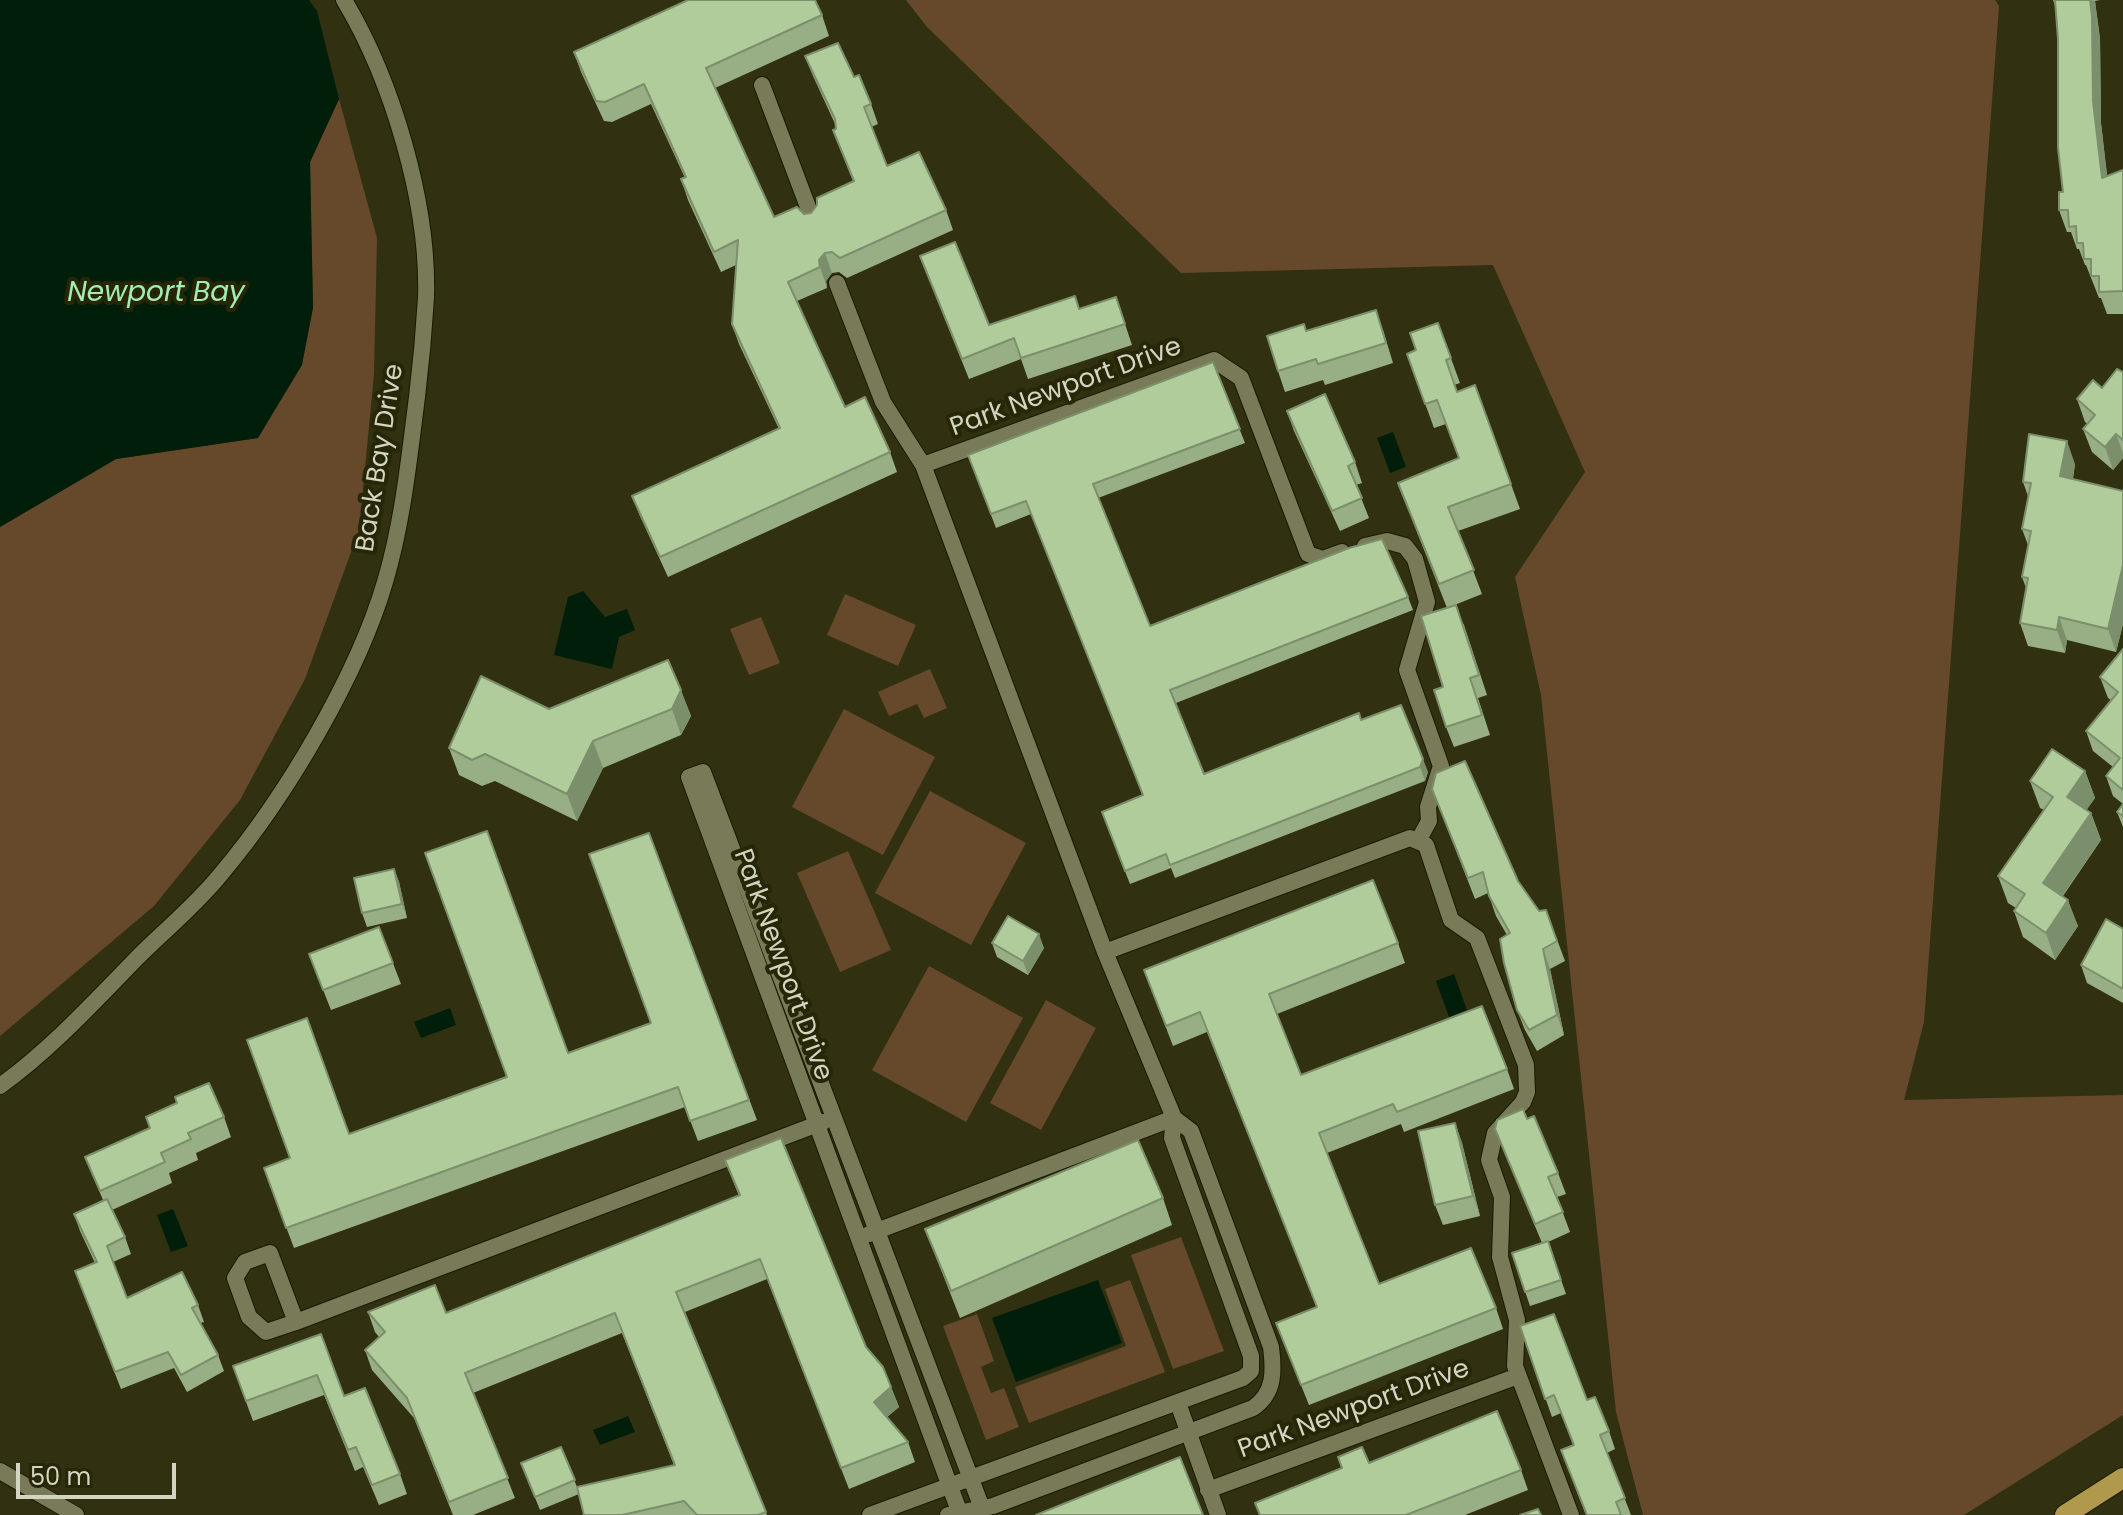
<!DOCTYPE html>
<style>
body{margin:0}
#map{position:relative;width:2123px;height:1515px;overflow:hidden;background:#313111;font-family:Poppins,sans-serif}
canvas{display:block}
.scale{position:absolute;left:16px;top:1463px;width:160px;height:36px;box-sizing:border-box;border:4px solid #d3d4c2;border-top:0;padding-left:10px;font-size:24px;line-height:28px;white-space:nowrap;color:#d3d4c2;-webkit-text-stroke:6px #272707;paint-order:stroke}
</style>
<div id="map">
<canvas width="2123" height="1515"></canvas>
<div class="scale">50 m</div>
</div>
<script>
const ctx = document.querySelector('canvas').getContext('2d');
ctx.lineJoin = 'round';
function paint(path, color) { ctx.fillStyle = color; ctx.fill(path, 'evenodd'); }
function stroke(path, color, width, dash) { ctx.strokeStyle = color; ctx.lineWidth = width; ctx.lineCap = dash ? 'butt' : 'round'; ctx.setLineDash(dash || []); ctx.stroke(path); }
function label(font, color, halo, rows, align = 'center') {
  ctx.font = font + ' Poppins,sans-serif'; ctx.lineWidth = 8; ctx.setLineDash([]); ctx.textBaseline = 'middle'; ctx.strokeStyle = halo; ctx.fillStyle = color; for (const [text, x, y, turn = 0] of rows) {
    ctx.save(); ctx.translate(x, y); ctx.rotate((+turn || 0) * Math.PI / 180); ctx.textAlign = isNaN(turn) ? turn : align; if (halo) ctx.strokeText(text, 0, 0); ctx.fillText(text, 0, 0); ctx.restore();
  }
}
paint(new Path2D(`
 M906 0H1995L1999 6 1924 1022 1904 1100 2123 1095V1415L1964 1515H1643L1616 1412 1541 695 1515 577 1585 472 1493 265 1181 273 927 27Z
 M339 99 377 238 374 374 359 530 305 679 240 800 154 906 0 1036V527L116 459 258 438 313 308 310 162Z
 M845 594 916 625 898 666 827 635Z
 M761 617 780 663 749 675 730 629Z
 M930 669 947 708 924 718 917 704 889 716 878 692Z
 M844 709 935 757 883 855 792 807Z
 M930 791 1026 843 971 945 875 893Z
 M848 851 891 950 840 972 797 873Z
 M929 966 1023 1018 966 1122 872 1070Z
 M1046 1000 1096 1028 1041 1130 990 1103Z
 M1181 1237 1224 1351 1173 1369 1131 1255Z
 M1130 1280 1165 1372 1029 1423 1015 1387 1126 1346 1105 1289Z
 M977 1314 994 1361 981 1367 991 1393 1004 1388 1019 1427 986 1440 943 1326Z`), '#66492b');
paint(new Path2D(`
 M0 0H309L317 11 339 99 310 162 313 308 302 365 258 438 116 459 0 527Z
 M1393 432 1406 467 1390 473 1377 438Z
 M583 591 605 617 627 609 635 630 619 637 612 669 554 655 568 597Z
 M1454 974 1467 1010 1449 1017 1436 981Z
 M450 1008 456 1025 421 1038 414 1022Z
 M173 1209 188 1246 171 1252 157 1215Z
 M1098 1280 1122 1343 1016 1382 992 1318Z
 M628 1416 635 1432 600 1445 593 1430Z`), '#001e09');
const minor = new Path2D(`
 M762 85 814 223
 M837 283 883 402 923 465 1105 952 1174 1118 1172 1138 1251 1356V1371L1243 1378 870 1515
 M923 465 1214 360 1241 378 1308 554 1323 559 1342 552
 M1365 546 1387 541 1405 546 1415 559 1427 602 1407 670 1441 766 1428 807 1429 821 1418 841
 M1105 952 1410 838 1426 845 1451 920 1477 938 1526 1065 1527 1092 1523 1102 1495 1133 1489 1160 1502 1197 1500 1257 1517 1320 1515 1366 1571 1515
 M0 1086C50 1050 94 1002 137 958 165 930 196 905 221 874 285 798 357 677 385 582 403 521 409 459 417 397 421 364 424 331 426 298 429 203 392 80 344 0
 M869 1234 1174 1118
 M296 1322 270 1253 245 1262 235 1278 249 1317 266 1332 296 1322 823 1122
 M1178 1403 1218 1515
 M1208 1490 1518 1376
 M959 1511 689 777 703 772 982 1508
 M948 1515 993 1506 1253 1408C1275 1393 1274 1371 1271 1347L1191 1131 1174 1118`);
const tertiary = new Path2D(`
 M0 1471 76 1515`);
const primary = new Path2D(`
 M2065 1515 2123 1478`);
stroke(minor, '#191900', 18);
stroke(tertiary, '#191900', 18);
stroke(primary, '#191900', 22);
stroke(minor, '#797a58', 16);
stroke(tertiary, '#797a58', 16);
stroke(primary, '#b0994d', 20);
paint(new Path2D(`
 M2053 0H2100L2095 1 2100 39 2101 123 2107 176 2123 170V314H2107L2101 298H2099L2086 265H2085L2079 249H2077L2071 232H2067L2059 210 2063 192 2058 39 2055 6Z
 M822 15 829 36 715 88 774 217 811 213 853 181 833 130 836 129V126L813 76 805 56 854 77 871 104 878 124 871 127 887 166 946 210 953 230 847 278 839 272 832 273 826 281 827 288 797 301 845 407 890 452 897 472 668 577 640 516 632 496 779 429 739 344 732 324 736 265 721 272 688 200 681 179 685 178 651 104 612 122 604 121 581 72 574 52Z
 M920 256 989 325 1080 309 1116 297 1132 345 1028 379 1021 359 969 379Z
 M1438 323 1460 383 1454 385 1457 392 1475 385 1520 509 1458 531 1482 594 1452 606 1464 625 1487 695 1478 698 1490 735 1454 747 1446 727 1443 687 1447 608 1398 483 1459 458 1446 424 1434 428 1407 354 1416 350Z
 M1383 330 1393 363 1325 385 1323 380 1285 392 1278 371 1307 331Z
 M1213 362 1245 443 1098 498 1150 626 1408 597 1413 610 1176 703 1204 774 1361 720 1428 772 1425 781 1175 878 1171 868 1130 884 1102 812 1143 795 1031 514 996 528 968 455Z
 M2123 372V458L2113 470 2092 452 2083 429 2088 424 2085 422 2077 399 2102 388Z
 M1287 411 1355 462 1362 483 1356 485 1369 518 1340 531 1294 431Z
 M2075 464 2073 479 2123 491V624L2116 652 2067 640 2065 653 2028 646 2020 623 2026 588 2022 577 2028 545 2022 529 2028 496 2023 482Z
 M2123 649V804L2113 796 2106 776 2113 767 2093 751 2086 731 2111 700 2108 698 2100 677Z
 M668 660 691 716 681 735 603 768 577 821 495 781 482 786 459 775 449 748 549 709Z
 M2085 771 2095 798 2086 810 2091 813 2101 840 2063 896 2078 926 2055 960 2023 937 2014 911 2016 908 2008 903 1998 876 2044 810 2040 808 2030 781Z
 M1432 789 1518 881 1539 911 1546 910 1565 961 1550 969 1564 1035 1537 1051 1525 1030 1517 1010 1507 935 1496 916 1488 893 1475 899Z
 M2123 804V827L2117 812Z
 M649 833 757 1120 698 1141 685 1107 294 1248 264 1168 349 1134 651 1023Z
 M394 869 399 882 407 918 367 927 362 913Z
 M379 927 401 984 331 1010 309 954Z
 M2123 929V1003L2087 983 2081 965Z
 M992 943 1044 948 1028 975 997 957Z
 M1398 943 1405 963 1277 1014 1301 1075 1507 1069 1514 1089 1404 1132 1401 1124 1327 1153 1379 1284 1496 1308 1503 1329 1309 1405 1276 1323 1317 1307 1207 1032 1173 1046 1144 970Z
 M146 1117H224L231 1137 196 1153 198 1160 169 1173 172 1183 112 1210 125 1237 131 1254 113 1262 127 1298 198 1305 204 1322 200 1323 218 1355 224 1371 187 1392 174 1368 121 1389 75 1271 95 1263 80 1231 74 1214 103 1200 85 1157 150 1128Z
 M1455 1123 1462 1143 1480 1216 1443 1225 1435 1205Z
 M1495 1129 1558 1173 1566 1194 1557 1197 1570 1232 1548 1242 1566 1294 1530 1306 1512 1253 1542 1243Z
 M725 1160 866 1347 891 1387 899 1407 887 1417 908 1442 915 1462 849 1489 767 1279 685 1312 767 1515H584L579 1494 540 1510 521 1463 561 1447 577 1487 674 1465 622 1333 473 1393 515 1498 473 1515H453L414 1418 372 1370 365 1350 379 1337 375 1332 368 1312 446 1313 739 1196Z
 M1163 1198 1172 1225 960 1318 925 1229Z
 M1520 1326 1587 1400 1609 1431 1615 1449 1607 1453 1631 1515H1586L1561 1450 1573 1445 1561 1413 1552 1417Z
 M321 1334 344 1396 400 1474 407 1494 379 1505 363 1467 355 1471 324 1395 253 1421 233 1366Z
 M1369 1463 1521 1470 1528 1490 1465 1515H1259Z`), '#98af85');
paint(new Path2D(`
 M2090 0 2095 1 2100 39 2101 123 2110 200 2102 178 2093 101Z
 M825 253 832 273 826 281 827 288 820 267 819 260Z
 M2116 434 2123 453V458L2113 470 2105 447Z
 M2067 441 2075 464 2069 499 2060 476Z
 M2123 565V624L2116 652 2108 629Z
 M2059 617 2067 640 2065 653 2057 630Z
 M681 690 691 716 681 735 672 709Z
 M593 741 603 768 577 821 567 794Z
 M1423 759 1428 772 1425 781 1420 767Z
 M2085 771 2095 798 2077 824 2067 797Z
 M2091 813 2101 840 2053 909 2043 883Z
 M394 869 399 882 407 918 402 904Z
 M2068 900 2078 926 2055 960 2046 933Z
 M1039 934 1044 948 1028 975 1023 961Z
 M1543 949 1550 969 1564 1035 1557 1015Z
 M1455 1123 1462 1143 1480 1216 1473 1196Z
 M891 1387 899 1407 881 1422 874 1402Z`), '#7c8f6c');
const building = new Path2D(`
 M688 0H815L822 15 706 68 774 217 797 207 804 214 811 213 817 205V198L854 181 833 130 836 129 835 119 805 56 838 43 854 77 859 75 871 104 864 107 887 166 919 152 946 210 840 258 832 252 825 253 819 260 820 267 788 282 845 407 865 397 890 452 660 557 632 496 780 428 732 324 738 240 714 252 681 179 686 177 644 84 605 102 596 101 574 52Z
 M2055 0H2090L2092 17 2093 101 2102 178 2123 170V291L2099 292V276H2091V259H2084L2083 243H2077L2076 226 2069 227 2068 210H2059V192H2063L2058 148V39Z
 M955 242 989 325 1075 296 1079 309 1116 297 1125 324 1021 358 1014 338 962 359 920 256Z
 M1376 310 1386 343 1318 364 1316 359 1278 371 1267 336 1304 324 1306 331Z
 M1438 323 1451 358 1446 360 1457 392 1475 385 1511 484 1448 507 1474 570 1439 584 1398 483 1459 458 1437 400 1425 404 1407 354 1416 350 1410 333Z
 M1213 362 1240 429 1093 484 1150 626 1349 548 1382 539 1408 597 1170 690 1204 774 1359 713 1361 720 1401 705 1423 759 1420 767 1170 865 1166 854 1125 871 1102 812 1143 795 1026 501 991 514 968 455Z
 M2117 369 2123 372V440L2116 434 2105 447 2083 429 2095 415 2077 399 2093 380 2102 388Z
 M1325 394 1355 462 1348 466 1362 498 1332 511 1287 411Z
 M2029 434 2067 441 2060 476 2123 491V565L2108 629 2059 617 2057 630 2020 623 2028 578 2022 577 2031 531 2022 529 2031 483 2023 482Z
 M1456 605 1479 675 1470 678 1482 715 1446 727 1434 690 1443 687 1421 616Z
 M2123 649V790L2106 776 2120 758 2086 731 2118 692 2100 677Z
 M668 660 681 690 672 709 593 741 567 794 485 754 472 760 449 748 481 676 549 709Z
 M2052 749 2085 771 2067 797 2091 813 2043 883 2068 900 2046 933 2014 911 2025 894 1998 876 2053 797 2030 781Z
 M1465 761 1518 881 1539 911 1546 910 1557 941 1543 949 1557 1015 1529 1030 1517 1010 1504 963 1500 939 1510 933 1489 896 1483 872 1468 878 1432 789 1436 773Z
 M2123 804V816L2117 812Z
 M487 831 568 1053 651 1023 589 854 649 833 749 1100 690 1121 678 1087 286 1228 264 1168 290 1158 247 1040 307 1018 349 1134 507 1077 425 853Z
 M394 869 402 904 362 913 354 878Z
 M1373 880 1398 943 1269 994 1301 1075 1482 1006 1507 1069 1397 1112 1393 1104 1319 1133 1379 1284 1471 1248 1496 1308 1301 1385 1276 1323 1317 1307 1200 1012 1166 1026 1144 970Z
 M1008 916 1039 934 1023 961 992 943Z
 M2106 919 2123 929V989L2081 965Z
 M379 927 393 963 323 990 309 954Z
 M209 1083 224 1117 188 1133 191 1139 161 1153 165 1162 100 1191 85 1157 150 1128 146 1117 177 1103 175 1097Z
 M1523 1109 1527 1119 1534 1116 1558 1173 1548 1177 1563 1212 1535 1224 1495 1129 1497 1120Z
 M1455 1123 1473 1196 1435 1205 1418 1131Z
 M781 1138 866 1347 883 1367 891 1387 874 1402 908 1442 841 1468 760 1259 676 1292 766 1512 758 1515H697L684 1501 622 1515H584L577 1487 675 1465 615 1313 465 1373 508 1478 449 1502 407 1398 365 1350 385 1332 368 1312 435 1285 446 1313 740 1195 725 1160Z
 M1138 1140 1163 1198 951 1291 925 1229Z
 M107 1199 125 1237 107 1246 127 1298 182 1272 198 1305 192 1308 218 1355 181 1375 168 1352 115 1372 75 1271 97 1262 74 1214Z
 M1548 1241 1561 1280 1525 1292 1512 1253Z
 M1554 1314 1587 1400 1595 1397 1609 1431 1600 1435 1625 1498 1616 1502 1621 1515H1587L1561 1450 1574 1445 1554 1395 1545 1399 1520 1326Z
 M321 1334 344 1396 365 1388 400 1474 372 1485 356 1447 348 1450 317 1375 246 1401 233 1366Z
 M1497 1411 1521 1470 1406 1515H1260L1255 1503 1342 1468 1338 1457 1362 1447 1369 1463Z
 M561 1447 575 1480 535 1497 521 1463Z
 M1180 1457 1203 1515H1036Z
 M1538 1509 1541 1515H1520Z`);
paint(building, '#b1cc9b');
stroke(building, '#7c8f6c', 2);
label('26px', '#d3d4c2', '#272707', [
 ["Park Newport Drive",1066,388,-20],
 ["Back Bay Drive",381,458,-81],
 ["Park Newport Drive",782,965,70],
 ["Park Newport Drive",1354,1410,-20]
]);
label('italic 28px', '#a3ecb7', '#272707', [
 ["Newport Bay",156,294]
]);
</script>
